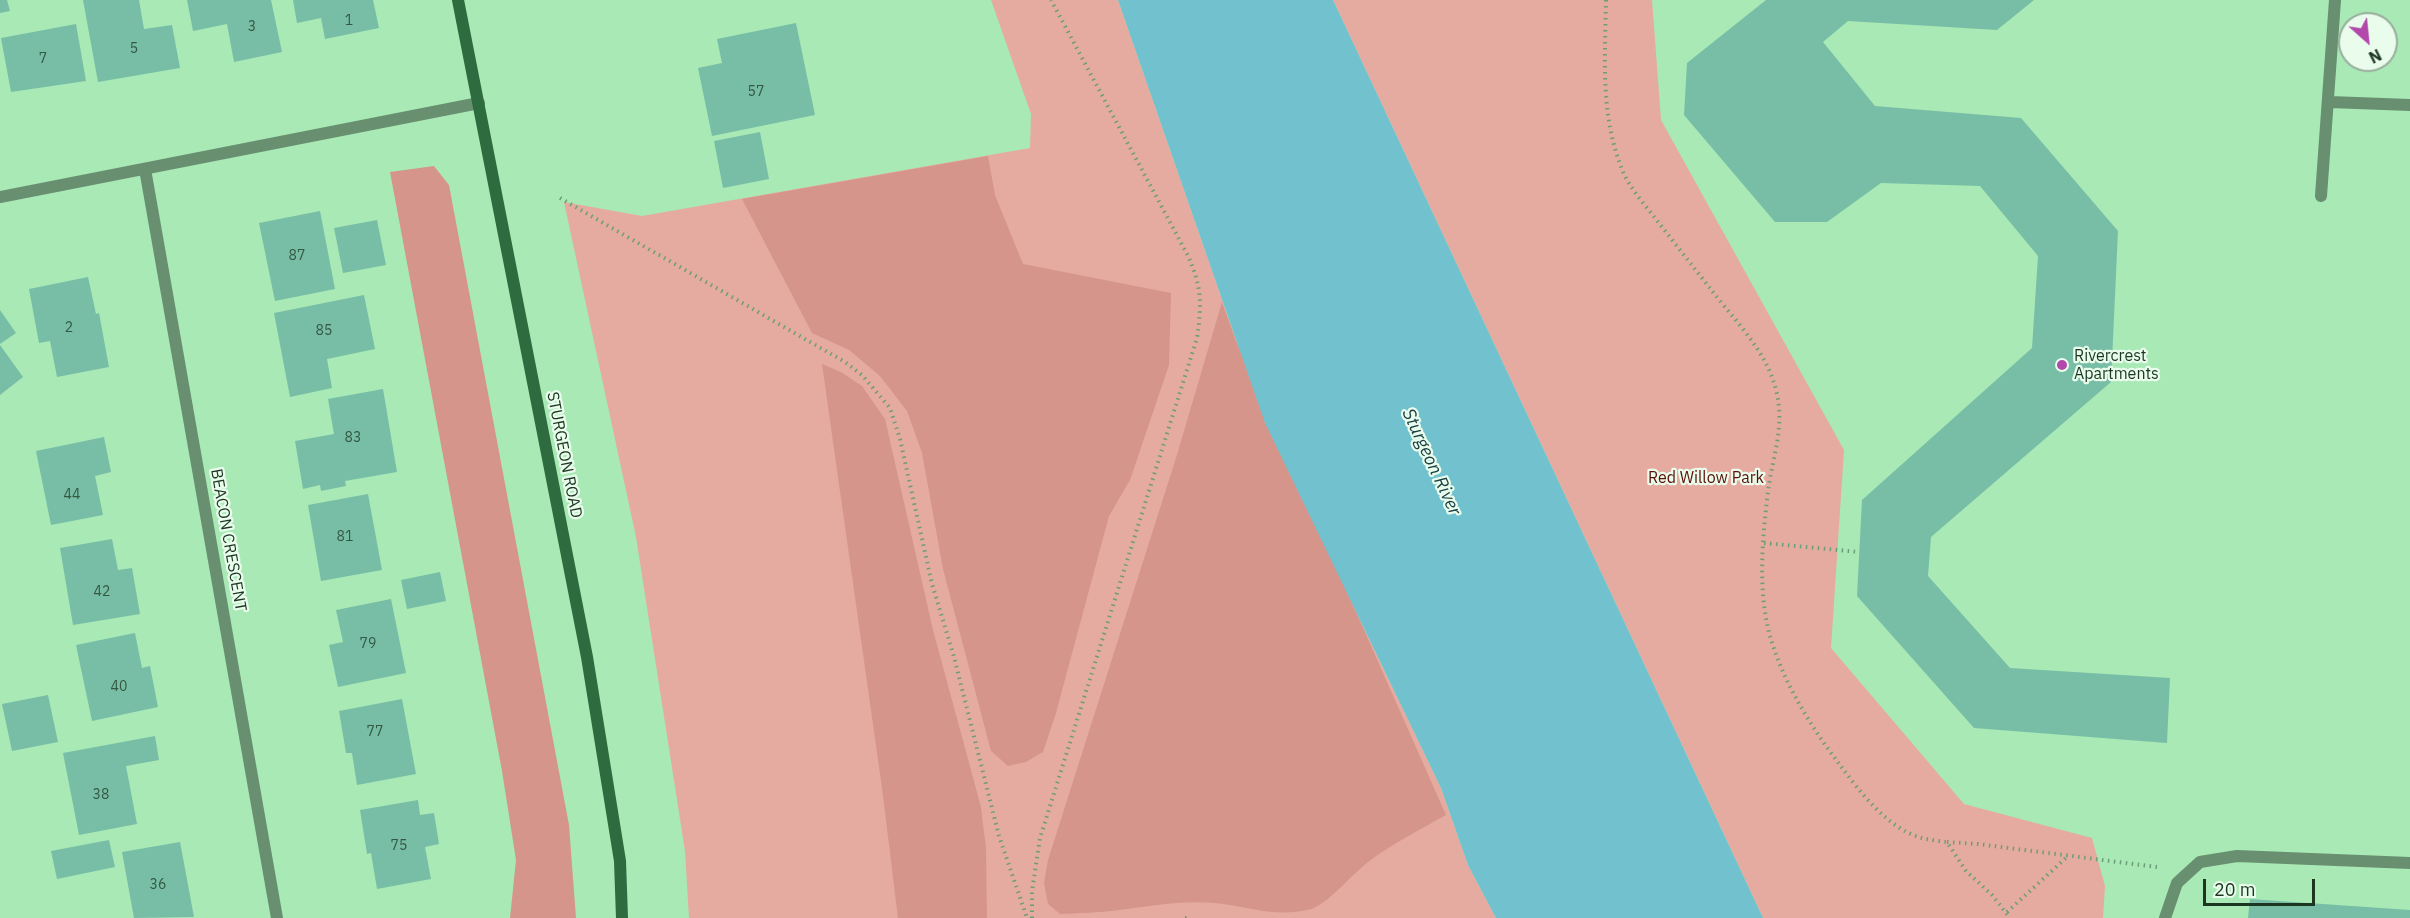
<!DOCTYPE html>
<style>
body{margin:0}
#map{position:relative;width:2410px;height:918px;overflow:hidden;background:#a8e9b5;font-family:"IBM Plex Sans",sans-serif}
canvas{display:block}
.north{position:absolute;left:2338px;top:12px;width:60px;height:60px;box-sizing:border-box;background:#eafded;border:2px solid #98ad9c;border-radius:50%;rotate:153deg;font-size:16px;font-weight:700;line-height:24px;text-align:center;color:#1c3622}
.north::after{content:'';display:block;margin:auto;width:21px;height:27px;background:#b148aa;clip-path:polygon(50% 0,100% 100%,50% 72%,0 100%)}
.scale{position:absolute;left:2203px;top:879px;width:112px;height:27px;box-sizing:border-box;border:3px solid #1c3622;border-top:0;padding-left:8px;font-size:18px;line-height:21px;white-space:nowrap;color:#1c3622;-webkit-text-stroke:4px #eafded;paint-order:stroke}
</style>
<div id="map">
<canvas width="2410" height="918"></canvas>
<div class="north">N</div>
<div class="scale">20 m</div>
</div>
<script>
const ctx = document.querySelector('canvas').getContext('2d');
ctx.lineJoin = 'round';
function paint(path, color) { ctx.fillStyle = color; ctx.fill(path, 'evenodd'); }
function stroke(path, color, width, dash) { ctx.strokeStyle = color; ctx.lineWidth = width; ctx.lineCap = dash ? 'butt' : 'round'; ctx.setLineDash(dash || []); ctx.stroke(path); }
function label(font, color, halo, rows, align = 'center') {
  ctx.font = font + ' "IBM Plex Sans",sans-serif'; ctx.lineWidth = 4.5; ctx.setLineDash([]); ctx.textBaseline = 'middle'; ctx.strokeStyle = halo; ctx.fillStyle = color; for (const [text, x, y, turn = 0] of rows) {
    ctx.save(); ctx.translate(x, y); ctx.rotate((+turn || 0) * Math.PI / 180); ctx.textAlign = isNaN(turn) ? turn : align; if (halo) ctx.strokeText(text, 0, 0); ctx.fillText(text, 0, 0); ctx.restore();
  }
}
paint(new Path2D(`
 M991 0H1118L1265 423 1441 788 1468 865 1496 918H689L685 851 636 537 564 202 642 216 1030 148 1031 114Z
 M1333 0H1652L1661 120 1844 450 1831 648 1964 804 2092 838 2105 886 2103 918H1763Z`), '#e5aba1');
paint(new Path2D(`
 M988 156 995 195 1023 264 1171 293 1169 365 1130 480 1109 516 1056 713 1043 752 1026 762 1008 766 991 751 943 569 922 453 907 411 880 376 849 350 812 333 742 199Z
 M434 166 449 185 569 825 576 918H510L516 860 502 771 390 172Z
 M1222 302 1236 341 1446 815C1419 830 1392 844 1368 862 1349 877 1334 898 1312 909 1273 918 1253 907 1215 903 1183 900 1150 906 1119 910 1099 913 1079 913 1060 914L1048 904 1044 883 1048 860 1176 458Z
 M822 364 841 372 862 386 885 419 933 630 981 807 986 849 987 918H898L882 788Z`), '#d5958a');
paint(new Path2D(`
 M1118 0H1333L1763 918H1496L1468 865 1441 788 1265 423Z`), '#72c1cf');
paint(new Path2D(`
 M0 0H7L10 11 0 13Z
 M83 0H139L144 29 172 25 180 68 98 82Z
 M187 0H271L282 52 234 62 227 24 193 31Z
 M293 0H373L379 28 325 39 321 18 297 23Z
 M1766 0H2034L1997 30 1848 21 1823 42 1875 106 2021 118 2118 231 2111 382 1931 537 1928 576 2010 668 2170 678 2167 743 1974 728 1857 596 1862 500 2032 348 2038 256 1980 186 1881 183 1827 222H1775L1684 115 1687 63Z
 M796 23 815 115 712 136 698 68 722 63 717 39Z
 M76 24 86 81 11 92 1 38Z
 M760 132 769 179 723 188 714 141Z
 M320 211 335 289 275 301 259 223Z
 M377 220 386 265 343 273 334 228Z
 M88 277 96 314 99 313 109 367 57 377 50 341 39 343 29 289Z
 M364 295 375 349 327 359 332 388 290 397 274 313Z
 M0 310 16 333 0 344Z
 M0 345 23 377 0 395Z
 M383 389 397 472 345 481 346 486 321 491 320 485 303 489 295 441 334 434 328 399Z
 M104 437 111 472 95 476 103 515 51 525 36 451Z
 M368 494 382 570 321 581 308 505Z
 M112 539 118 570 132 568 140 614 73 625 60 548Z
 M440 572 446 601 407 609 401 580Z
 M391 599 406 673 338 687 329 645 343 642 336 610Z
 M135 633 142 668 150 666 158 707 92 721 76 645Z
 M48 695 58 742 12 751 2 704Z
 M402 699 416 774 357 785 352 753H346L339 711Z
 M155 736 159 760 126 766 137 824 79 835 63 753Z
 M418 800 420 815 434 813 439 844 425 847 431 879 377 889 371 853 367 854 360 810Z
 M109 840 115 867 57 879 51 851Z
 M180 842 194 917 134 918 122 852Z
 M2250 899 2410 910V918H2248Z`), '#78bea6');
stroke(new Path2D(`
 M1606 0C1605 59 1600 119 1624 174 1631 189 1644 204 1655 218 1673 241 1691 264 1709 287 1728 312 1757 342 1769 370 1791 419 1772 451 1767 500 1762 544 1758 592 1770 636 1783 682 1811 727 1840 765 1860 792 1888 829 1922 838 1930 840 1939 841 1947 842L1966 871 1992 895 2010 918
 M560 198 845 362 862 375 890 408 900 439 932 584 954 657 999 836 1027 918
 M1764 543 1859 552
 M1947 842 1978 844 2157 867
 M2007 912 2067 857
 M1032 918V891L1040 838 1197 338C1202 304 1202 286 1187 254L1051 0
 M1185 918H1189`), '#6d9d77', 4, [1.5, 4.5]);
stroke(new Path2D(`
 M2165 918 2177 883 2200 862 2237 856 2410 863`), '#688f70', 12);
stroke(new Path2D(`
 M2330 102 2410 105
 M145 169 277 918
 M2321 196 2335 0
 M0 197 479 103`), '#688f70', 12);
stroke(new Path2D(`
 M458 0 587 657 620 861 622 918`), '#2e6b3f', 12);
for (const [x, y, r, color] of [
 [2062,365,6,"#b148aa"]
]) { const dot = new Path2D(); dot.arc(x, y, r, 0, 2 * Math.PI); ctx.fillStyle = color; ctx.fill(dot); stroke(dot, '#eafded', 2); }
label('14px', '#335843', null, [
 ["1",349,21],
 ["3",252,27],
 ["5",134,49],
 ["7",43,59],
 ["57",756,92],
 ["87",297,256],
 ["2",69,328],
 ["85",324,331],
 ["83",353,438],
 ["44",72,495],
 ["81",345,537],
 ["42",102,592],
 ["79",368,644],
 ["40",119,687],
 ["77",375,732],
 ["38",101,795],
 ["75",399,846],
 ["36",158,885]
]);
label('16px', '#1c3622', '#eafded', [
 ["Rivercrest",2074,356],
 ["Apartments",2074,374]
], 'left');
label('16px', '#1c3622', '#eafded', [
 ["STURGEON ROAD",564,455,79],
 ["BEACON CRESCENT",228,540,80]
]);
label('16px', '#5c1008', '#eafded', [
 ["Red Willow Park",1706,478]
]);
label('italic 18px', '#1a4046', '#eafded', [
 ["Sturgeon River",1431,462,65]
]);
</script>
